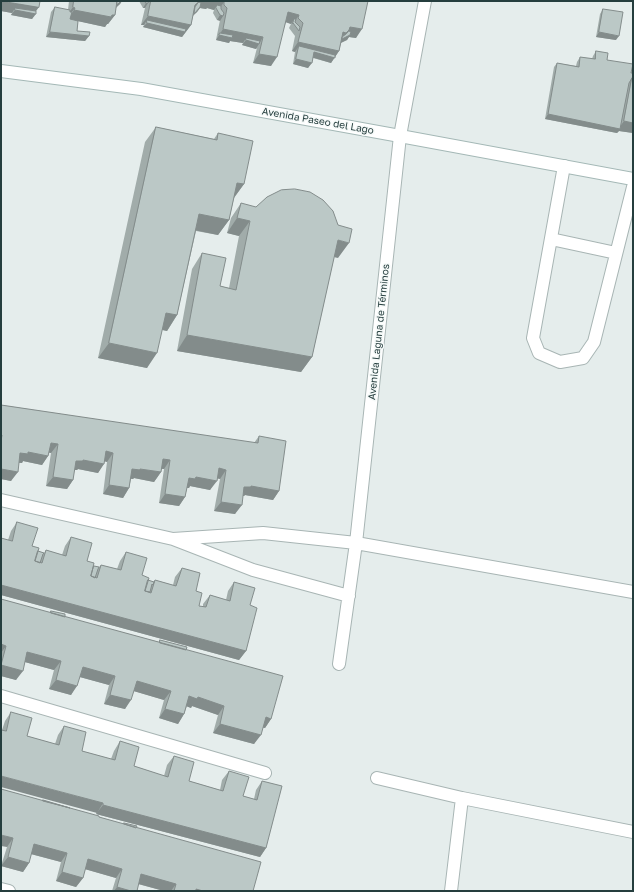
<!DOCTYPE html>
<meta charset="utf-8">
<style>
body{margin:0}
#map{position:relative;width:634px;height:892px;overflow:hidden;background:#e5edec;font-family:"Golos Text",sans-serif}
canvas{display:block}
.frame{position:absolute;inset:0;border:2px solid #253e3e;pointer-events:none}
</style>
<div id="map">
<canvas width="634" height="892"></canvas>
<div class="frame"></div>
</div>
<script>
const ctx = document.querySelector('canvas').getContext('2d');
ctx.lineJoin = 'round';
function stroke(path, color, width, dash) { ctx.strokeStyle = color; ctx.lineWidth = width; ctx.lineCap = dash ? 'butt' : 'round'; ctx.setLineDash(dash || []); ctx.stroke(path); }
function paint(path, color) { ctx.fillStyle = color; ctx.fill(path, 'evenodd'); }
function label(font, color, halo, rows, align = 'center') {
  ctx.font = font + ' "Golos Text",sans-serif'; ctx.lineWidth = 3; ctx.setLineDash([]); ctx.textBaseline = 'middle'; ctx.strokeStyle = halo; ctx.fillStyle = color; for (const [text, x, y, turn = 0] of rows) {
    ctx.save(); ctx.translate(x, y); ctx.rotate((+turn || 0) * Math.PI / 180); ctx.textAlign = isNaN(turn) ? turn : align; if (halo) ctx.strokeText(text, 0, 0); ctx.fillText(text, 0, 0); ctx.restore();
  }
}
const lane = new Path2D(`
 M564 166 533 338 539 353 560 362 583 358 594 342 633 187
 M551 239 616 253`);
const street = new Path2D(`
 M1 500 173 539 253 570 349 596
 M173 539 263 533 356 543 633 592
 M339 664 356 543 400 136 425 1
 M1 696 265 773
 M377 778 462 798 633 832
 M1 889 9 891
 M451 891 462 798`);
const secondary = new Path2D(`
 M1 71 141 89 400 136 633 179`);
stroke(lane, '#a8b5b4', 14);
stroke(street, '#a8b5b4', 14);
stroke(secondary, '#a4b8b6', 14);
stroke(lane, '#fff', 12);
stroke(street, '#fff', 12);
stroke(secondary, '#fff', 12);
paint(new Path2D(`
 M1 1 36 11 32 19 11 15 12 13 1 11Z
 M69 1H122L120 4 116 8 115 15 108 24H107L105 27 78 21 77 31 89 36 85 41 46 37 51 12 55 7 68 10Z
 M139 1H368L356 38 349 37 347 40 341 43 339 51 331 63 313 58 308 68 293 64 295 52 292 51 295 36 289 28 291 24 286 22 271 66 253 63 257 48 256 49 242 45 243 43 230 41 229 43 216 40 220 20H217L213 13 214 10 207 8 206 9 200 8 197 12 193 16 191 25 182 37 143 27 144 25H141L145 8H143Z
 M603 9 616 40 596 37 600 14Z
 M596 51 607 60 633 73V133L619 131 617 133 545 119 554 67 557 63 576 66 577 62 580 57 592 59 593 56Z
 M156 127 214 139 218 133 244 184 234 198 229 220 218 235 196 231 177 315 167 331 162 330 147 368 98 358 145 142Z
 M241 203 338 258 334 257 312 357 301 372 177 351 192 269 202 253 220 286 229 288 239 236 227 233 231 218Z
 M1 405 254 443 259 436 279 491 273 500 245 495 244 496H243L235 514 214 511 220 479 217 478 210 490 190 486 189 488H187L185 497 179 506 159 503 164 469H161V472L154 482 134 478 133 479H131L129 488 123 498 103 494 107 462 105 461 98 473 78 469 77 470H74L73 480 67 489 46 486 51 453 49 452 48 456 42 465 23 461 22 463H19L11 481 1 479Z
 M17 522 32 546 38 551 44 553 46 550 62 555 65 546 71 537 87 561 94 566 99 567 101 565 117 569 120 561 126 552 142 575 148 580 153 582 155 580 173 585 175 577 182 568 196 591 199 606 203 607V604L210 595 226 600 228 591 234 582 250 605 246 651 239 660 1 595V538L8 540 11 531Z
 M1 599 50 613 51 611 65 617 159 642 160 640 186 650 271 719 265 728H263L254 744 213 733 218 715 192 706 191 708 187 706 184 714 178 724 159 718 164 700 134 691 125 709 104 704 109 685 80 677 71 695 49 689 54 670 25 662 16 680 1 676Z
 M11 712 27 736 55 744 58 735 64 726 82 751 111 759 114 751 120 741 134 766 164 776 167 765 174 756 189 781 220 790 222 780 229 771 243 796 254 799 256 790 262 781 266 848 260 857 96 814 97 813 2 730 5 721Z
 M1 789 70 808 99 817 123 824 124 823 136 828 253 891H164L138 884 137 891H112L116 878 85 869 83 878 76 887 56 881 61 862 31 854 29 863 23 872 1 866 7 847Z`), '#a1acaa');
paint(new Path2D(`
 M1 1 39 7 34 14H36L32 19 11 15 15 10V8L12 13 1 11Z
 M121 1H122L120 4 114 9 111 8Z
 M199 1H222L224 2 218 11 217 5 214 10 207 8 206 9 200 8 197 12 191 17 195 5Z
 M146 3H148L145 8H143Z
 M73 7 75 8 68 17H66Z
 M74 10 112 15H115L108 24H107L105 27 68 19Z
 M288 12 299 15 293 24H292L294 19 291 24 282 21Z
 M220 15 223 16 220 21 217 20Z
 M148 16 191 25 182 37 143 27 147 23V20L144 25H141Z
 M350 27 362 29 356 38 349 37 347 40 336 45 343 32Z
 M223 29 263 37 256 49 242 45 246 40V38L243 43 230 41 229 43 216 40Z
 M50 32 89 36 85 41 46 37Z
 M599 32 619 36 616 40 596 37Z
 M298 42 339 51 331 63 311 57 299 46 295 52 292 51Z
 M259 54 277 57 271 66 253 63Z
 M296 59 312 63 308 68 293 64Z
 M548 114 619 128 624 121 633 123V133L619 131 617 133 545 119Z
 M237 183 244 184 233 199Z
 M199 214 229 220 218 235 189 229Z
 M237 218 250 221 239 236 227 233Z
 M338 240 349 243 338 258 328 255Z
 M166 313 177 315 167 331 155 328Z
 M187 335 312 357 301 372 177 351Z
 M109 343 157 353 147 368 98 358Z
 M51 443 58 444 51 453 44 452Z
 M106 451 113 453 107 462 100 460Z
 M28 452 48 456 42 465 23 461 22 463 14 462 20 453Z
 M163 459 170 460 164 469 156 468Z
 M83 460 104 464 98 473 78 469 77 470H69L76 461Z
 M219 468 226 470 220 479 212 477Z
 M1 469 18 472 11 481 1 479Z
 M132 469H140L161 472 154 482 134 478 133 479 126 478Z
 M53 477 73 480 67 489 46 486Z
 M196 477 217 481 210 490 190 486 189 488 182 487 189 478Z
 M109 485 129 488 123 498 103 494Z
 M251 486 279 491 273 500 245 495 244 496H237L244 487Z
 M165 494 185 497 179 506 159 503Z
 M221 502 242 505 235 514 214 511Z
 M1 585 246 651 239 660 1 595Z
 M1 644 6 646 1 653Z
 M27 652 61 661 54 670 21 661Z
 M1 665 23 671 16 680 1 676Z
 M83 667 115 676 109 685 76 676Z
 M56 680 77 686 71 695 49 689Z
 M137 681 171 691 164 700 130 690Z
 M110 695 131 700 125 709 104 704Z
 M189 696 198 697 224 706 218 715 192 706 191 708 183 705Z
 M165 709 184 714 178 724 159 718Z
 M266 717 271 719 265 728 259 726Z
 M220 724 261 735 254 744 213 733Z
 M1 776 103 803 97 813 1 787Z
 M103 805 266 848 260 857 96 814Z
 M1 835 13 838 7 847 1 846Z
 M34 844 67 853 61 862 27 853Z
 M8 857 29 863 23 872 1 866Z
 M88 859 122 869 116 878 81 868Z
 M62 872 83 878 76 887 56 881Z
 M141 874 169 881 176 884 171 891H164L135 883Z
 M117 887 131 891H114Z
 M196 889 203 891H195Z`), '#838c8b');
const building = new Path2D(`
 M1 1H40L39 7Z
 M74 1H117L115 15H112L111 17 74 10 75 8 73 7Z
 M117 1H121L118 4H117Z
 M145 1H149L148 3H146Z
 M151 1H200L195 5 191 25 148 16Z
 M222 1H368L362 29 350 27 349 30 346 33 343 32 339 51 298 42 303 23 298 18 299 15 288 12 277 57 259 54 263 37 223 29 227 8 224 5V2Z
 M199 2 201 3 200 7 195 13H194L195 7Z
 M217 5 221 6V9L224 13 223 16 220 15 216 8Z
 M55 7 70 10V12H72L70 19 78 21 77 31 90 32 89 36 50 32Z
 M15 8 36 11V14L15 10Z
 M603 9 623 12 619 36 599 32Z
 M294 19H296L295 22 300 27 299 31 293 23Z
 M147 20 186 29 185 32 147 23Z
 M349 31 351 32 350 35 342 39V37L346 34Z
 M220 33 233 35 232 38 219 35Z
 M246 38 260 41 259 44 246 40Z
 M299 46 335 55V58L314 52 312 63 296 59Z
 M596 51 608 53 607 60 633 64 631 73H633V78H632L629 83 620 129 548 114 557 63 579 67 580 57 595 59Z
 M632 78H633V123L624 121Z
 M156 127 217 140 218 133 253 141 244 184 237 183 229 220 199 214 177 315 166 313 157 353 109 343Z
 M295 189 310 192 323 200 333 211 338 225 352 229 349 243 338 240 312 357 187 335 202 253 226 258 220 286 236 290 250 221 237 218 241 203 256 207 267 197 281 190Z
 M1 405 258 443 259 436 286 441 279 491 251 486V487H244L242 505 221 502 226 470 219 468 217 481 196 477 195 479 189 478 185 497 165 494 170 460 163 459 161 472 140 469V470L132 469 129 488 109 485 113 453 106 451 104 464 83 460V461H76L73 480 53 477 58 444 51 443 48 456 28 452V454L20 453 18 472 1 469V441L2 435H1Z
 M17 522 38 528 32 546 39 548 35 561 42 563 46 550 66 556 71 537 92 543 87 561 94 563 91 576 97 578 101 565 121 570 126 552 147 558 142 575 149 578 145 591 151 593 155 580 176 586 182 568 200 573 196 591 202 593 199 606 206 607 210 595 230 601 234 582 255 588 250 605 257 608 246 651 1 585V538L12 541Z
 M38 551 44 553 43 554 40 563 35 561Z
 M94 566 99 567 98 569 95 578 91 576Z
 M148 580 154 582 153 585 152 584 150 592 145 591Z
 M1 599 283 676 271 719 266 717 261 735 220 724 224 706 198 697 197 699 189 696 184 714 165 709 171 691 137 681 131 700 110 695 115 676 83 667 77 686 56 680 61 661 27 652 23 671 1 665 6 646 1 644Z
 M51 611 65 614V617L51 613Z
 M160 640 187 647 186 650 160 643Z
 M11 712 32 718 27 736 59 745 64 726 86 732 82 751 115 760 120 741 139 747 134 766 168 777 174 756 194 762 189 781 223 791 229 771 249 777 243 796 257 800 262 781 282 786 266 848 103 805V803L1 776V730L6 731Z
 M1 789 99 816V817L261 862 253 891H203L196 889V891H174L176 884 141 874 137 891H131L117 887 122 869 88 859 83 878 62 872 67 853 34 844 29 863 8 857 13 838 1 835Z
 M43 800 70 808 43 801Z
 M124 823 137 826 136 828 124 824Z`);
paint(building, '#bbc8c6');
stroke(building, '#838c8b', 1);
label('10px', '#253e3e', '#f6faf9', [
 ["Avenida Paseo del Lago",318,121,10],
 ["Avenida Laguna de Términos",379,332,-84]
]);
</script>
